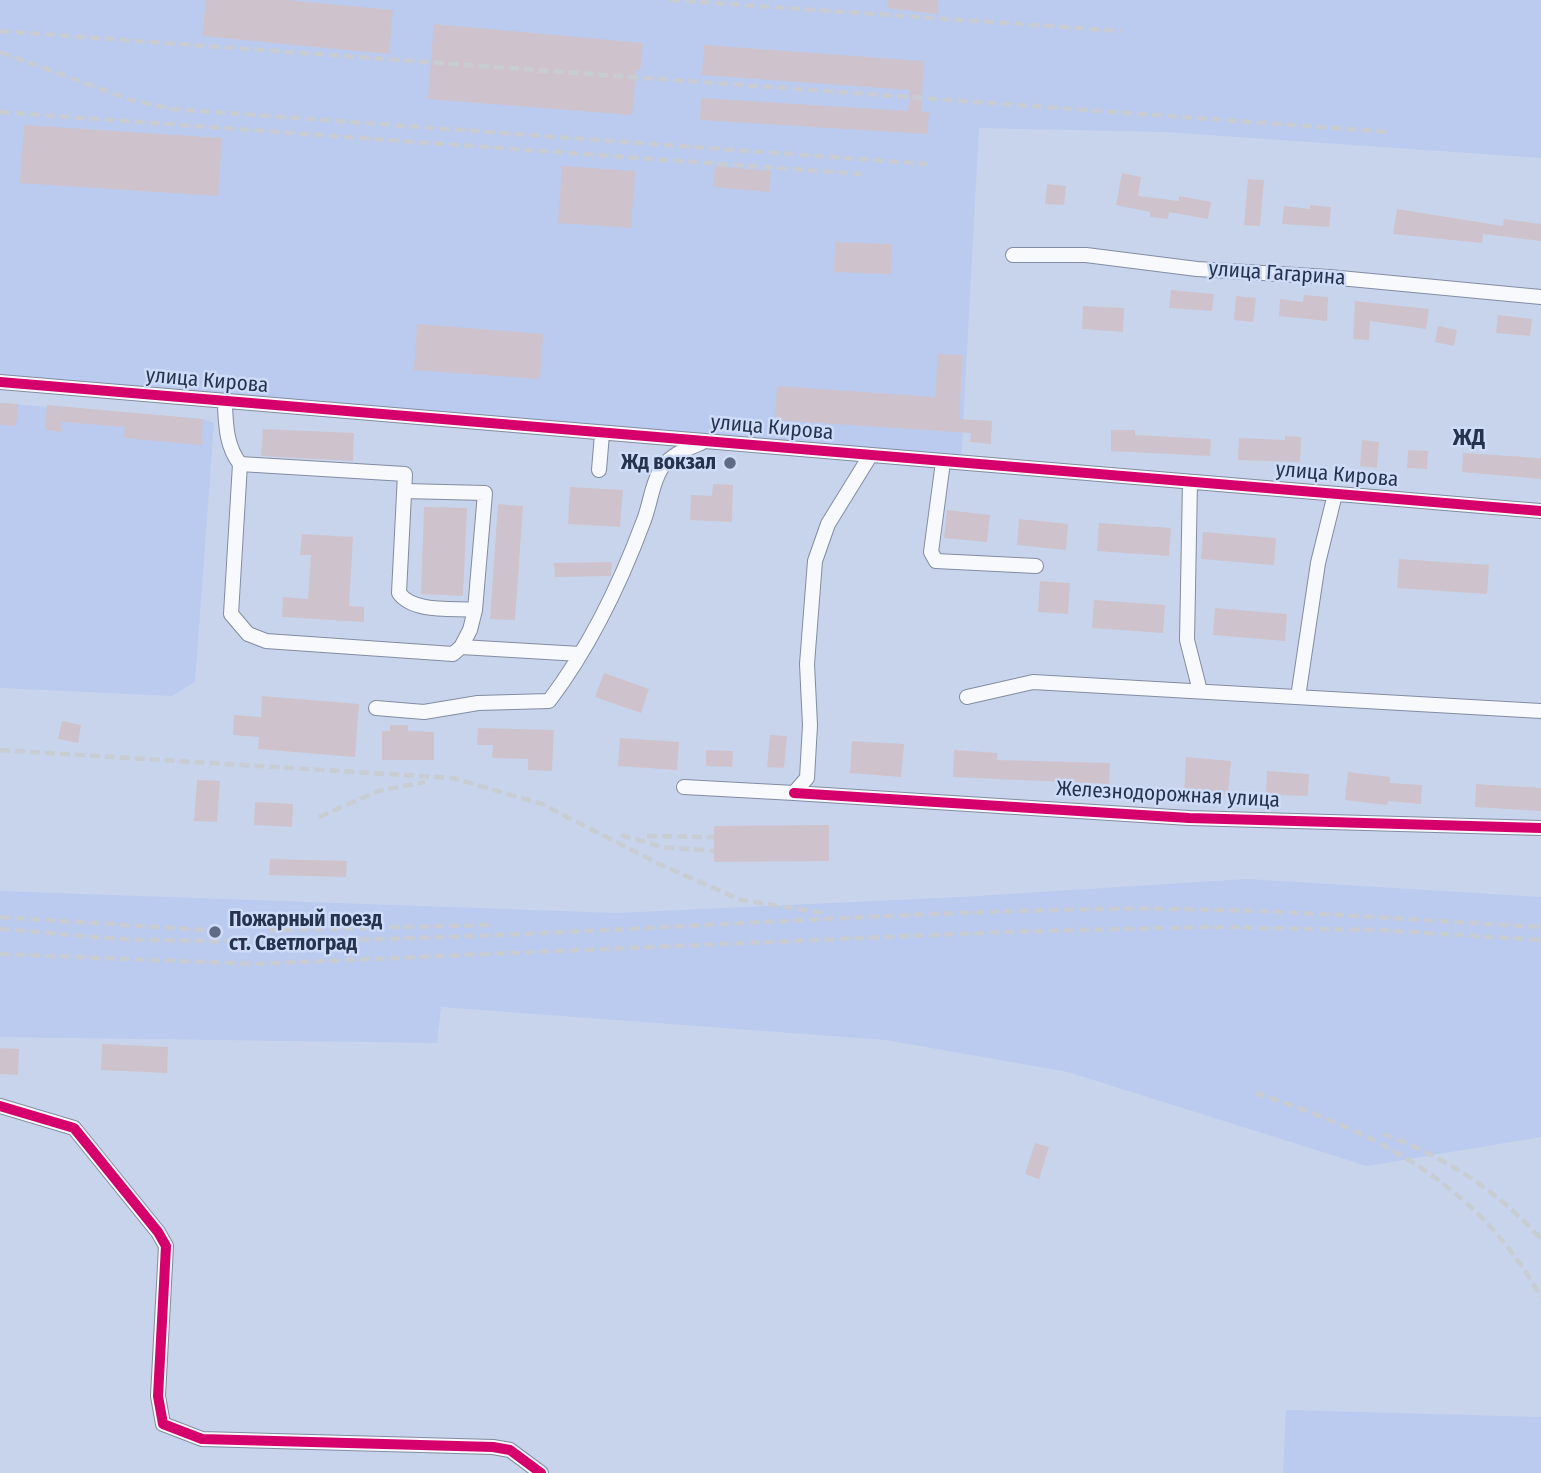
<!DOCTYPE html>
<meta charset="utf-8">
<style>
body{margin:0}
canvas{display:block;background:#c8d4eb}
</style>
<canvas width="1541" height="1473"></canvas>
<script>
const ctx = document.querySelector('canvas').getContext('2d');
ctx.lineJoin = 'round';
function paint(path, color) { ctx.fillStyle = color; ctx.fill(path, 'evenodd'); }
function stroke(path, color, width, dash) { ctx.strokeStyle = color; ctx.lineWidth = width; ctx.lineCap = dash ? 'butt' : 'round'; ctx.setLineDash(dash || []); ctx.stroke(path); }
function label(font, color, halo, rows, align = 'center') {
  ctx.font = font + ' "Fira Sans Condensed",sans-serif'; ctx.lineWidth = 5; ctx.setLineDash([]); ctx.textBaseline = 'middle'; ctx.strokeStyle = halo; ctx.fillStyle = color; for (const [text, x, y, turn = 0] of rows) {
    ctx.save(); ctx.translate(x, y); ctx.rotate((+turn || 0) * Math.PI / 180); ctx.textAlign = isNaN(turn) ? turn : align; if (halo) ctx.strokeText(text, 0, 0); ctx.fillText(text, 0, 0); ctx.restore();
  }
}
paint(new Path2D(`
 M0 0H1541V158L1165 132 979 128 961 463 0 382Z
 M0 403 203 419 214 423 195 682 172 696 0 688Z
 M1247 879 1541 897V1137L1367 1166 1068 1072 886 1040 441 1007 437 1043 0 1037V891L617 913 961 897Z
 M1286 1410 1541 1417V1473H1283Z`), '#bacbef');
paint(new Path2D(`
 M206 0H287L393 10 389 54 202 36Z
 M888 0H938L937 14 887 8Z
 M434 24 643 43 640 71 636 70 632 115 428 99Z
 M704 45 924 61 921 112H929L927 134 700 120 701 98 908 111 910 90 702 75Z
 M24 125 222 138 218 196 20 183Z
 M562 166 635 171 631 228 558 223Z
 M715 166 771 171 769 192 713 187Z
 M1122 173 1141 177 1138 196 1179 201V196L1211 202 1208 219 1169 212 1168 219 1150 217V212L1116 205Z
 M1248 179 1264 180 1260 226 1244 225Z
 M1047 184 1066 186 1064 205 1045 204Z
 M1310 205 1331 207 1329 227 1282 224 1284 206 1310 209Z
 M1397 209 1503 226 1504 219 1541 224V241L1483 234 1482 243 1393 234Z
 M835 242 892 244 891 274 834 272Z
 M1171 290 1214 294 1212 311 1169 308Z
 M1304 295 1328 297 1327 321 1279 316 1280 299 1303 302Z
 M1236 296 1256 298 1253 322 1234 320Z
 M1355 301 1429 309 1426 329 1370 321 1369 340 1353 339Z
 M1083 306 1124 308 1123 332 1082 329Z
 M1498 315 1532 319 1530 336 1496 333Z
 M417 324 543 334 540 379 414 370Z
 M1438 326 1457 330 1454 346 1435 342Z
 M938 354 963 355 959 419 992 421 991 444 970 442 971 433 775 420 777 386 935 397Z
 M0 403 18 404 16 426 0 425Z
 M47 405 203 419 201 445 124 438 125 427 62 422 61 432 45 430Z
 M263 429 354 433 353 461 261 456Z
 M1111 430H1135V435L1211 439 1210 456 1111 451Z
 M1285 436 1301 437 1300 462 1238 460 1239 438 1285 440Z
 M1362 440 1379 442 1377 468 1360 466Z
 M1408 450 1428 451 1427 469 1407 468Z
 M1463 453 1541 458V479L1462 472Z
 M713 484 733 485 732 522 690 520 691 495 712 496Z
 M570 487 623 490 620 527 568 524Z
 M498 504 523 506 515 620 490 619Z
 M424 507 467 508 463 596 421 594Z
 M947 510 990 515 987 542 944 538Z
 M1019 519 1068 524 1066 550 1017 545Z
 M1099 523 1171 528 1169 556 1097 551Z
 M1203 532 1276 538 1274 565 1201 559Z
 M302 534 353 537 349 606 364 607V622L282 617 283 597 308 599 311 555H300Z
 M1399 559 1489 565 1487 594 1397 588Z
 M612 562 611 576 555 577 554 563Z
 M1040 581 1070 583 1068 614 1038 612Z
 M1094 600 1165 605 1163 633 1092 628Z
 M1215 608 1287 614 1285 641 1213 635Z
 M604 673 649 689 641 713 595 697Z
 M262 696 359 704 355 757 258 749 259 737 233 735 234 715 261 717Z
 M62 721 81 725 78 743 58 739Z
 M390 725H408V731L434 732V760H382V731H390Z
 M478 728 554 730 552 771 528 770V759L492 758 493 745H477Z
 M770 735 787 736 784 768 767 767Z
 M620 738 679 742 677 770 618 766Z
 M852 741 904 744 901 777 850 773Z
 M706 750 733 751 732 767 706 766Z
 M954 750 998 753 997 760 1110 763 1109 784 953 777Z
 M1186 757 1231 761 1228 795 1184 792Z
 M1267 771 1309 774 1308 796 1266 794Z
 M1348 772 1390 777V783L1422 785 1421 804 1388 801 1387 805 1345 800Z
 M197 780 220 781 217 822 194 821Z
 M1476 784 1541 788V811L1475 807Z
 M255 802 293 804 292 827 254 825Z
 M829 825V861L714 862V826Z
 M270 859 347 861 346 877 269 875Z
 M102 1044 168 1047 167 1073 101 1070Z
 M0 1048 19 1049 18 1075 0 1074Z
 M1035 1143 1049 1147 1039 1179 1025 1174Z`), '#cec3cc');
const minor = new Path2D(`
 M1013 255H1086L1197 269 1329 277 1541 297
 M0 382 1541 511
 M225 407C226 428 227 447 240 464L405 474 399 593C413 613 453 608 475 610L470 630 461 647 580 654
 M943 462 931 552 936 561 1036 566
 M240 464 231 614 248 634 266 641 453 654 461 647
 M599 470 602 434
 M1190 482 1187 640 1200 691
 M404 491 485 493 475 610
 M967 697 1033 682 1541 711
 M1298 697 1318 563 1335 494
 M376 708 424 712 478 703 549 701C589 648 621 582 644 520 650 505 652 483 661 469 670 455 686 449 701 443
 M684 787 794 793 807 778 810 725 807 664 815 561 828 524 870 456
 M794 793 1189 818 1541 828
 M0 1106 74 1128 158 1232 166 1246 158 1396 163 1424 202 1439 493 1447 510 1450 541 1473`);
stroke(minor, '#828ca2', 16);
stroke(minor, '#f7f9fc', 14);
stroke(new Path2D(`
 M670 0 1122 31
 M0 31 1389 132
 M0 52 131 100 173 109 927 164
 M0 112 861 174
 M0 750 453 778 542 804 659 864 741 900 823 913
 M319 817 378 791 425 782
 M621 835 662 847 714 851
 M647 836 714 837
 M0 917 206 930
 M0 929C49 932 98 939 147 940 467 947 787 914 1107 909 1252 907 1397 919 1541 927
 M269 930 493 925
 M0 954 255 964 1003 932 1205 927 1379 930 1541 940
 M1255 1093C1376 1132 1476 1182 1541 1297
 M1383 1134C1444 1156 1498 1191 1541 1239`), '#c8ccd3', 4.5, [10, 5]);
stroke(new Path2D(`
 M0 382 1541 511
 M794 793 1189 818 1541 828
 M0 1106 74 1128 158 1232 166 1246 158 1396 163 1424 202 1439 493 1447 510 1450 541 1473`), '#d6006c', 10);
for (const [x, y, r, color] of [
 [730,463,7,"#5f6b85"],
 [215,932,7,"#5f6b85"]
]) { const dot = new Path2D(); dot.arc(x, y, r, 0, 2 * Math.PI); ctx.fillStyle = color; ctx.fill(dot); stroke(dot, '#cedcf8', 2.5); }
label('21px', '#26334e', '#cedcf8', [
 ["улица Гагарина",1277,274,4],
 ["улица Кирова",207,381,5],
 ["улица Кирова",772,428,5],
 ["улица Кирова",1337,475,5],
 ["Железнодорожная улица",1168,795,3]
]);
label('bold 21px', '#26334e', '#cedcf8', [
 ["Жд вокзал",716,463],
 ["Пожарный поезд",229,920,"left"],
 ["ст. Светлоград",229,944,"left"]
], 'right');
label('bold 23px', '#26334e', '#cedcf8', [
 ["ЖД",1469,439]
]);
</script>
